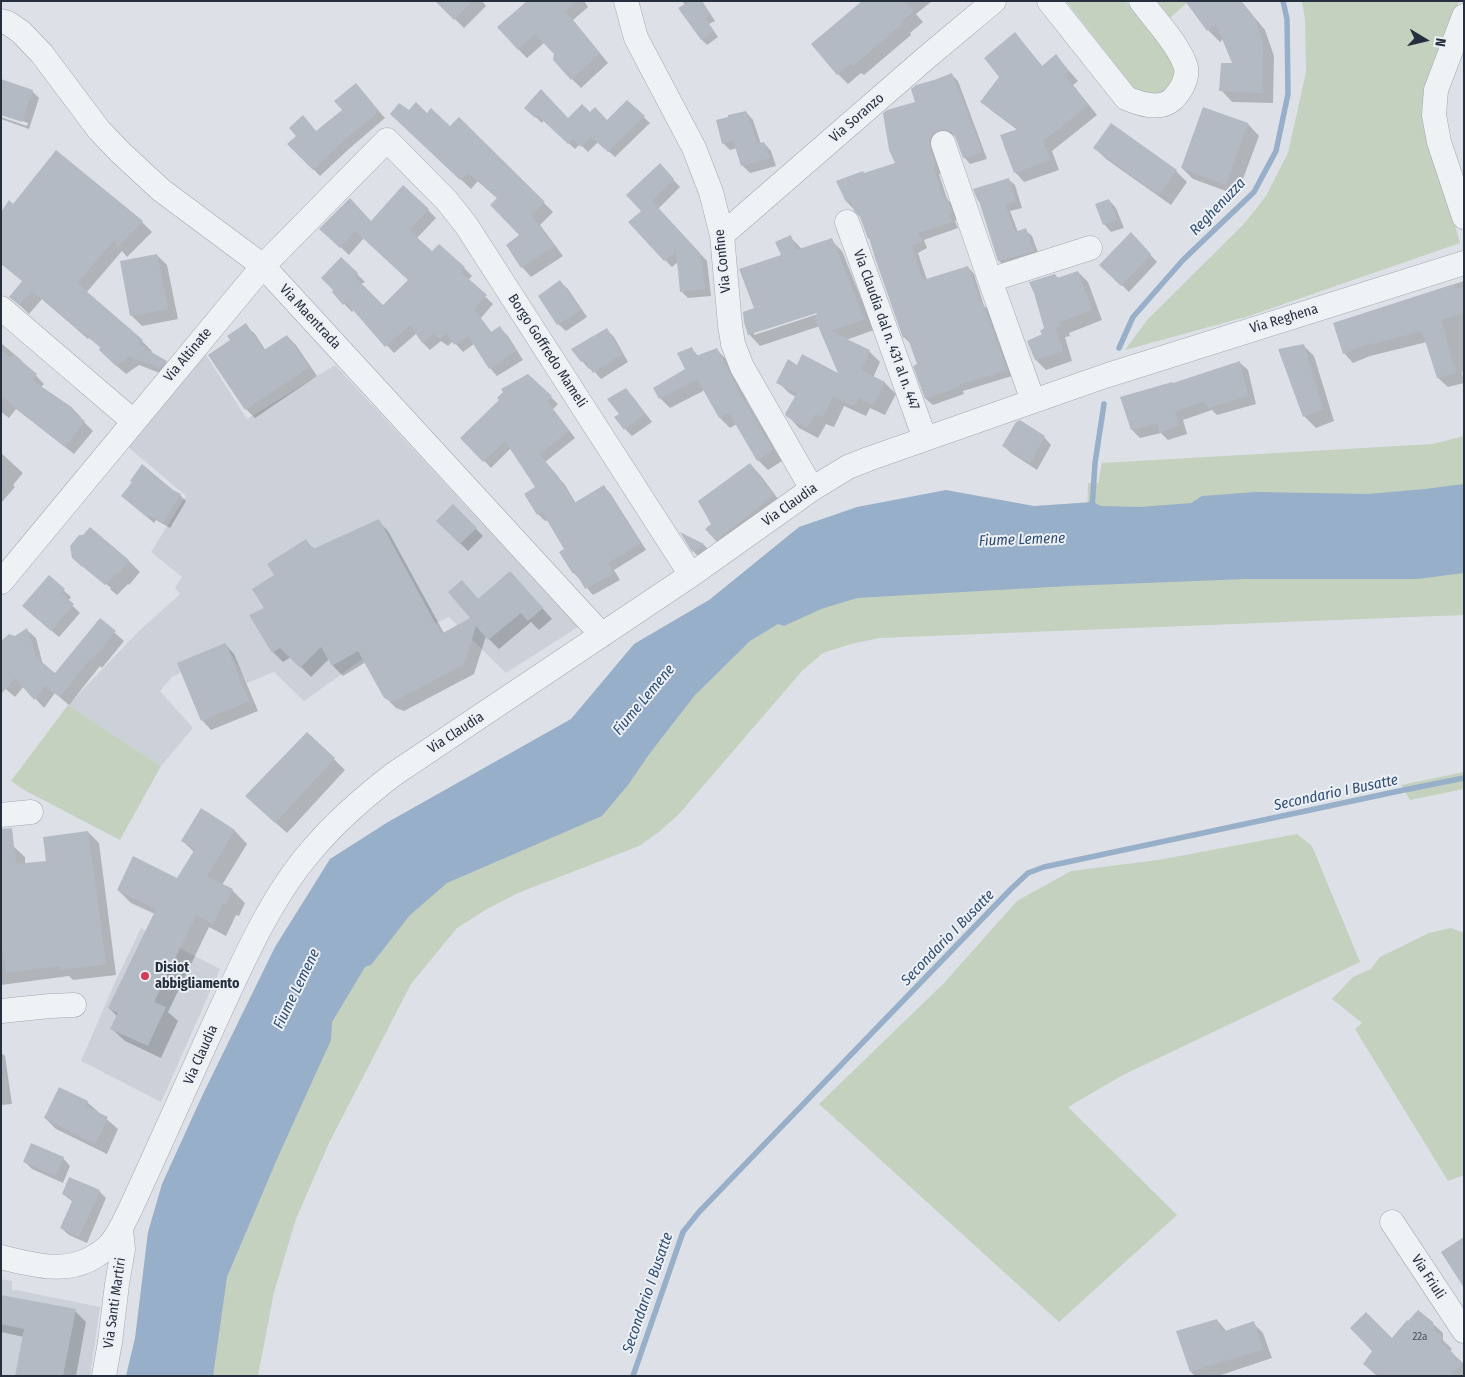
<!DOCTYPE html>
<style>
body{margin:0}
#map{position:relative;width:1465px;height:1377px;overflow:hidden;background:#dde1e7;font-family:"Fira Sans Condensed",sans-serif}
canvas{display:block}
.frame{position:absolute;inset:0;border:2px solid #262f3e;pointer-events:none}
.north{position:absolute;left:1400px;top:15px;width:50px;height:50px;-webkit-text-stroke:4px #ecf0f5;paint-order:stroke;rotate:99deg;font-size:14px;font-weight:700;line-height:20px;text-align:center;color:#262f3e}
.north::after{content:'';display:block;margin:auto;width:18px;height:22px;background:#262f3e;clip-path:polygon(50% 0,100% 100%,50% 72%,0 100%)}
</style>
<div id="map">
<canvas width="1465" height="1377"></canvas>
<div class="frame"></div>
<div class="north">N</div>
</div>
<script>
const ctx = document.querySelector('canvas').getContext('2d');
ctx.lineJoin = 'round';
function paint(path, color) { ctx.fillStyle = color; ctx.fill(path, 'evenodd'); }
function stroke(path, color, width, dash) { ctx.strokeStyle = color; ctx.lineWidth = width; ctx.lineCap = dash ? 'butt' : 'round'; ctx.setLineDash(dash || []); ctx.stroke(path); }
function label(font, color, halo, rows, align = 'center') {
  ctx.font = font + ' "Fira Sans Condensed",sans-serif'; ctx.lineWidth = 4; ctx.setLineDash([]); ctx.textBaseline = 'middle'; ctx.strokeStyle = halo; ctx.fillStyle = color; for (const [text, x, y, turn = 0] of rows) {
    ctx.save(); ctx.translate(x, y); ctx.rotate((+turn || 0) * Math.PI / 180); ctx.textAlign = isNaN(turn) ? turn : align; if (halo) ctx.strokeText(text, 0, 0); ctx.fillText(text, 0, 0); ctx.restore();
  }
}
paint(new Path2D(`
 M204 352 247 419 335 365 578 627 506 673 449 617 374 651 304 701 274 672 247 683 228 648 172 677 160 691 193 728 161 766 68 705 139 631 180 594 175 587 182 577 151 552 186 496 127 446Z
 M141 928 220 969 161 1102 81 1061 116 980Z
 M1 1279 12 1281V1291L16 1290 100 1307 90 1376H1Z`), '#cbd0d9');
paint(new Path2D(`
 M1066 1H1126L1173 57 1180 70 1166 94 1153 96 1134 88Z
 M1157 1H1189L1170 18Z
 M1302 1H1459L1430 81 1427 125 1460 243 1249 316 1125 350 1148 319 1244 224 1266 196 1288 153 1306 72 1305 19Z
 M1464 436V615L879 638 851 644 823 653 802 671 679 814 659 832 639 846 518 893 487 909 457 928 411 984 329 1143 296 1219 274 1292 258 1376H168L282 1004 600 738 680 627 1087 526 1088 483H1098L1102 463 1433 444Z
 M68 705 161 766 120 840 26 791 11 781Z
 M1464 772V789L1410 800 1401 785Z
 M1297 834 1312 846 1360 962 1123 1075 1068 1107 1177 1215 1059 1322 819 1104 944 983 1017 901 1071 871 1158 860Z
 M1451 928 1464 933V1175L1448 1181 1355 1029 1362 1023 1332 999 1353 977 1371 969 1380 957 1429 933Z`), '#c3d1be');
paint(new Path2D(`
 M1464 484V573L1417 579H1246L1068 586 857 598 821 609 784 626 778 624 750 641 695 695 650 753 628 785 602 816 447 883 410 915 371 965 365 967 332 1022 331 1040 277 1159 227 1277 213 1376H126L135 1338 148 1232 162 1184 203 1094 275 947 330 859 388 822 571 719 634 644 709 600 799 527 857 507 946 490 1034 506 1093 502 1101 506 1140 507 1191 503 1202 496 1256 492 1368 494 1425 489Z`), '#97afc8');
paint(new Path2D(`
 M437 1H484L483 2 486 6 464 28Z
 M529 1H584L588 7 573 20 608 63 581 88 572 79 555 54 544 43 527 58 518 49Z
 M682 1H702L715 21 709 24 718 37 707 45 702 40 680 8 685 5Z
 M864 1H932L916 14 923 22 910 33 911 35 864 75 861 73 848 84 838 74Z
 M1241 1 1265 30 1274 56 1273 103 1232 102 1221 90 1234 64 1223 39 1220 42 1208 30 1191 7Z
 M1015 34 1043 67 1056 56 1078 81 1073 85 1097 115 1052 151 1059 170 1024 182 1015 172 1019 131 992 111 982 102 1001 77Z
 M952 75 958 81 987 159 970 164 964 157 957 137 953 135 946 136 942 173 939 174 947 199 953 205 958 219 955 221 958 228 924 240 927 248 918 253 927 280 968 267 974 274 984 306 988 309 1012 376 963 391 964 394 933 405 926 399 915 366 918 365 911 344 904 337 871 241 869 238 861 217 847 202 865 174 897 164 917 103Z
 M32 91 39 98 29 129 1 119V117L27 126 28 123 1 114Z
 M362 92 385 118 350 148 320 176 289 144 316 132 343 110Z
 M627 102 650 123 615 157 598 142 588 152 580 144 575 149 544 120 542 123 526 108 568 119 591 114 607 121Z
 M1204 108 1248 124 1259 136 1237 195 1193 179 1182 168Z
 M409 111 427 114 450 128 459 118 553 212 540 225 563 256 531 277 522 267 520 236 498 199 478 181 471 189 402 123Z
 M746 112 753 120 761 144 764 143 771 151 776 166 750 173 742 165 737 148 730 150 723 143Z
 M1095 148 1176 171 1187 182 1171 205 1106 159Z
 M56 152 142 222 152 232 127 257 122 251 86 293 142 341 152 351 150 353 166 362 175 371 170 377 139 365 126 374 110 360 101 348 89 338 88 339 42 299 29 314 11 297 23 282 13 206Z
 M666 172 680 187 658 209 707 261 711 296 688 298 681 291 678 262 672 267 665 260 643 211Z
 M1008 179 1015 185 1022 208 1010 211 1018 232 1025 230 1032 236 1040 258 1006 267 999 261 981 203 979 201Z
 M1109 200 1116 208 1124 228 1111 232 1104 224Z
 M428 210 436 218 416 239 432 253 464 268 472 276 468 280 493 304 481 318 492 333 500 328 508 336 523 360 497 376 490 368 474 344 463 352 453 341 448 346 441 341 430 350 423 343 417 333 394 353 354 310 352 312 333 292 341 258 365 282 361 284 383 307 409 280 364 238 349 255 329 236 371 222Z
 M1131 234 1157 262 1129 292 1101 265Z
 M790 237 802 249 831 240 842 251 874 330 846 340 869 351 880 362 873 378 885 383 896 394 885 415 870 408 866 416 844 406 834 427 826 424 818 438 799 428 788 416 796 397 789 393 778 382 798 367 841 376 820 326 760 346 749 334 755 309 783 256ZM823 309 824 312 754 335V332Z
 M157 255 167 265 178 319 142 326 132 316 121 262Z
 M1078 272 1088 282 1102 320 1069 333 1070 336 1065 337 1072 361 1046 370 1036 360 1029 342 1043 335 1046 328 1055 275 1058 278Z
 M1464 281V371L1462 372 1464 383 1448 387 1438 378 1427 342 1370 356 1353 363 1344 353 1334 324Z
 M560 282 568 289 587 317 566 331 558 324Z
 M245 325 255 334 266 351 287 336 296 345 317 376 255 418 246 409Z
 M607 330 614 337 628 362 601 379 591 368 589 369 582 361 573 349Z
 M1 343 20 359 44 384 41 387 72 408 81 417 80 418 93 431 74 454 16 409 9 418 1 412Z
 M1303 345 1314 356 1334 421 1316 428 1304 416Z
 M692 349 699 357 716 349 726 359 748 403 782 461 768 470 758 460 737 424 730 428 720 418 705 390 670 408 660 398 687 370Z
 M1239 362 1248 370 1256 404 1217 415 1212 410 1183 420 1187 434 1168 440 1161 433 1140 438 1132 430 1173 384Z
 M528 375 558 404 553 409 575 438 545 462 565 485 576 504 603 486 610 493 646 550 614 570 620 580 593 595 574 573 560 553 566 549 548 520 545 521 538 514 537 488 511 448 491 468 462 438Z
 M626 389 633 397 652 422 632 436 625 429 620 414Z
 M1044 437 1051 445 1037 470 1011 453 1004 446Z
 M1 453 23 473 13 485 15 487 1 503Z
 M750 464 761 476 784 507 728 551 716 540 713 524Z
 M173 491 180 495 186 501 170 528 156 520 154 523 129 502Z
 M453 506 483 536 468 551 438 521Z
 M378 521 388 531 444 633 472 619 462 581 479 600 520 583 552 619 539 630 531 622 499 649 486 636 474 674 404 711 396 708 385 697 366 662 343 676 333 666 329 659 311 677 291 657 283 662 273 652 265 608 276 575 306 541 315 550Z
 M683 535 704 545 718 559 708 566 693 551Z
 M73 558 128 560 140 572 129 585 128 584 117 595 110 589 111 588 82 565V567Z
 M49 577 71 597 68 601 80 613 59 637 31 613Z
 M100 620 124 641 102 668 100 666 69 705 55 693 44 708 24 686 15 697 1 685 15 637 27 630 36 638 43 665 55 675Z
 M225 644 234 654 258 711 211 730 202 720Z
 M307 733 345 770 287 833 258 807Z
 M201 810 235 831 247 844 222 885 232 890 245 903 239 916 236 915 226 936 209 927 168 1012 178 1021 161 1058 125 1041 112 1029 117 1016 109 1008 155 914 131 903 118 890 177 879 194 852 183 841Z
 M88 832 99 843 116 975 73 980 69 976 1 985V932L13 846 25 857V864L48 862Z
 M1 1053 5 1056 12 1104 1 1105Z
 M87 1102 118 1129 107 1154 56 1129 45 1118Z
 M63 1158 70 1166 63 1183 32 1169 25 1162Z
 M99 1191 106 1198 87 1243 69 1235 61 1228 73 1202 63 1194Z
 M1 1296 75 1311 86 1322 76 1376H16L24 1337 1 1332Z
 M1217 1320 1227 1332 1253 1323 1263 1333 1272 1358 1218 1376H1195L1191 1372Z
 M1432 1323 1443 1333V1340L1452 1349 1450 1351 1464 1364V1376H1377L1364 1364 1393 1340Z`), '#0003');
stroke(new Path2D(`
 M1119 348 1133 317 1183 260 1254 192 1276 151 1288 94 1287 19 1283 1
 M1092 509 1095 463 1104 404
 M633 1376 683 1232 699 1212 1011 889 1028 873 1044 867 1399 791 1464 778`), '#97afc8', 5.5);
paint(new Path2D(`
 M435 1H472L454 20Z
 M527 1H576L565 11 600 53 571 80 553 60 554 54 535 34 518 50 497 27Z
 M690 1H701L710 15 705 18 714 31 701 40 678 8Z
 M862 1H905L914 11 901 22 902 24 853 66 851 63 837 75 811 44Z
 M1185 1H1241L1255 18 1263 44 1262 93 1219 91 1221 63H1232L1216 24 1207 31Z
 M1015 32 1042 66 1056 54 1069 71 1064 75 1088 105 1043 141 1050 160 1014 173 1000 135 1018 129 980 102 999 77 984 58Z
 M952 73 982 152 963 158 956 139 952 132 945 129 939 130 932 134 929 141 930 147 936 166 933 167 944 198 947 197 952 213 949 214 952 222 918 233 922 242 912 246 923 280 968 266 980 302 982 301 1007 370 958 385 959 387 925 399 913 366 917 364 907 336 903 338 875 258 869 238 868 239 860 217 854 211 851 201 846 202 836 181 863 171 864 173 895 163 889 150 883 113 887 110 915 102 911 89 916 85 934 80Z
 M1 79 33 90 22 122 1 115Z
 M356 83 379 111 343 141 313 170 287 144 296 136 289 128 303 115 316 131 342 110 334 101Z
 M541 89 568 118 582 104 590 112 595 107 607 120 627 100 645 116 608 152 591 137 581 147 573 139 568 144 537 115 535 118 524 108Z
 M416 102 427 113 431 108 450 126 459 117 545 202 531 215 554 246 521 268 506 245 519 235 490 205 497 198 468 173 460 180 390 114 399 103 409 110Z
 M1203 107 1248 123 1226 185 1181 168Z
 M746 111 757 144 764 142 770 158 741 166 733 140 722 144 716 120 728 117V115Z
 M1111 123 1177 170 1159 195 1093 148Z
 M56 150 143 221 117 248 115 239 77 283 143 340 139 345 167 361 160 368 129 356 116 366 99 350 100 347 79 329 78 330 32 291 19 305 9 297 22 281 1 264V212L9 200 13 204Z
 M660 163 674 179 652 201 700 253 705 289 680 292 676 251 664 261 628 222 641 211 626 195Z
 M1009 178 1016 202 1005 204 1015 232 1026 228 1034 251 998 261 979 201H978L973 189Z
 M403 185 429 209 409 230 432 251 439 244 465 267 461 272 487 295 474 309 491 332 500 326 516 351 489 369 468 336 454 345 446 332 440 339 433 334 422 343 410 325 385 347 346 302 343 305 332 292 333 290 321 278 341 257 358 273 354 276 383 305 408 280 355 231 340 248 319 229 350 198 371 221Z
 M1109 199 1117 220 1103 225 1095 204Z
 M1131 232 1151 254 1121 286 1099 265Z
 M791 235 796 250 832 238 864 319 830 331 870 350 861 370 885 382 873 405 859 398 854 406 833 396 823 417 815 414 807 428 787 417 785 414 797 393 776 383 788 359 797 365 802 354 838 373 815 319 817 313 748 335 744 322 743 312 754 308 739 269 781 255 775 242Z
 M157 254 168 309 130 316 120 261Z
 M1078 271 1092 310 1059 322 1061 326 1055 327 1063 351 1035 360 1027 341 1042 334 1040 331 1044 328 1034 293 1029 282 1055 274 1057 278Z
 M560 280 581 310 557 325 538 296Z
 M1454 284 1456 289 1464 287V313L1441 320 1456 373 1437 378 1422 331 1360 347 1343 354 1333 323Z
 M246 323 264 350 287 335 309 367 245 410 208 355 230 340 227 336Z
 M607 328 622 354 593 373 584 360 581 362 571 349Z
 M1304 344 1323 410 1303 417 1278 349Z
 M692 347 696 356 717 348 739 392 773 450 757 461 729 413 719 418 697 379 659 399 653 388 685 369 677 353Z
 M1 350 10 358 13 354 37 374 32 380 73 408 71 410 85 421 65 447 1 396Z
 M1240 361 1248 396 1208 408 1206 401 1175 411 1179 426 1159 433 1157 423 1131 430 1120 397 1172 382 1173 383Z
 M528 374 552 396 547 401 569 431 539 454 558 476 574 503 604 485 640 543 608 563 614 573 585 589 575 571 573 574 559 552 564 549 542 512 537 515 524 494 535 487 505 441 483 462 460 438 499 400 497 398 503 392 501 389Z
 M626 388 645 414 624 430 614 417 619 414 607 399Z
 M1020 420 1045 436 1030 463 1002 446 1016 422Z
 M750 463 773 495 716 541 705 529 711 524 698 501Z
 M142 464 173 490 181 494 163 523 149 515 147 517 121 496 132 482 130 481Z
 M453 504 477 528 460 544 436 521Z
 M379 519 441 634 470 618 448 592 462 580 478 599 510 571 543 608 528 621 521 613 488 640 476 626 464 664 393 702 384 698 358 651 332 666 321 647 300 668 280 648 272 653 249 615 264 608 252 589 274 575 267 564 306 539 313 549Z
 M90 527 129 560 117 575 116 574 105 585 72 558 70 546 79 535H83Z
 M680 532 704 544 692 552Z
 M49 575 65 589 61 593 74 604 51 631 22 606Z
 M100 618 116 631 92 660 90 659 60 697 45 686 34 700 15 678 1 694V641L9 634 15 636 27 628 36 657 55 673Z
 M225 643 249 701 201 721 177 663Z
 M307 732 335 758 275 823 245 796Z
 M201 808 235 830 207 876 233 889 226 904 223 903 213 924 196 915 154 1002 166 1007 148 1046 110 1029 118 1013 108 1008 156 909 117 890 133 856 177 878 195 849 181 841Z
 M12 828 16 864 46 861 43 837 88 831 106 964 60 970V966L6 973 1 937V829Z
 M59 1087 88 1101 85 1106 108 1117 95 1144 44 1118Z
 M31 1143 64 1157 56 1176 23 1162Z
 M69 1177 100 1190 79 1237 60 1228 73 1199 62 1194Z
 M1464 1237V1288L1441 1252Z
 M1 1295 76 1309 63 1376H15L24 1329 1 1324Z
 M1418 1310 1433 1322 1434 1330 1443 1338 1440 1341 1454 1354 1453 1355 1462 1364 1450 1376H1378L1363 1364 1372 1351 1350 1328 1366 1312 1392 1338 1407 1320 1408 1321Z
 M1217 1319 1222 1332 1254 1321 1263 1349 1190 1372 1176 1331Z`), '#b4bac4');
const minor = new Path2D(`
 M626 1 636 38 694 148 711 192 722 235 730 325 733 344 742 367 812 489
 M1049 1 1126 98C1140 104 1160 111 1173 99 1180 92 1188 79 1186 68 1181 47 1154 19 1141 1
 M1464 16 1436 90 1434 115 1439 142 1464 217
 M1 21 8 23 21 32 42 54 99 130 120 152 161 190 263 266 602 635
 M943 143 990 280
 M847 222 925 439
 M722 235 927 57 994 1
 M1 308 133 421
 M1033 401 990 280 1090 248
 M1 582 263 266 387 140 447 201 466 225 691 575
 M1 815 31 812
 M1 1011 50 1006 74 1005
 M1392 1222 1464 1331
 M1 1257C33 1265 68 1275 97 1255 103 1251 108 1248 112 1242 119 1233 124 1222 129 1212 158 1149 186 1086 215 1022 241 966 270 898 311 851 335 822 364 797 394 774L691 575 812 489 848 467 871 458 1105 376 1464 263
 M104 1376 110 1342 117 1284 123 1249 121 1229`);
stroke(minor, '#a2a8b1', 25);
stroke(minor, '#eff2f5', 24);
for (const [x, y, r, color] of [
 [145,976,5,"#d03e57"]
]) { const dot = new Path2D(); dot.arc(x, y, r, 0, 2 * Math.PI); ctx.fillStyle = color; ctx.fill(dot); stroke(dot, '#ecf0f5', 2); }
label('11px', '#4a5260', null, [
 ["22a",1420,1337]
]);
label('14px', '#262f3e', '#ecf0f5', [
 ["Via Soranzo",857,118,-41],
 ["Via Confine",723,261,-96],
 ["Via Maentrada",310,317,47],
 ["Via Reghena",1284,319,-17],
 ["Via Claudia dal n. 431 al n. 447",886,330,70],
 ["Borgo Goffredo Mameli",547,351,57],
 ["Via Altinate",188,355,-50],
 ["Via Claudia",790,505,-35],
 ["Via Claudia",456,733,-33],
 ["Via Claudia",201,1055,-66],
 ["Via Friuli",1428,1277,57],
 ["Via Santi Martiri",115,1303,-82]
]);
label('bold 14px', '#262f3e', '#ecf0f5', [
 ["Disiot",155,968],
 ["abbigliamento",155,984]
], 'left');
label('italic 15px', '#304e72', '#ecf0f5', [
 ["Reghenuzza",1218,207,-46],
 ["Fiume Lemene",1022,540,-2],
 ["Fiume Lemene",644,700,-50],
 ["Secondario I Busatte",1336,793,-12],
 ["Secondario I Busatte",948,938,-46],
 ["Fiume Lemene",297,989,-64],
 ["Secondario I Busatte",648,1293,-71]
]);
</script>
